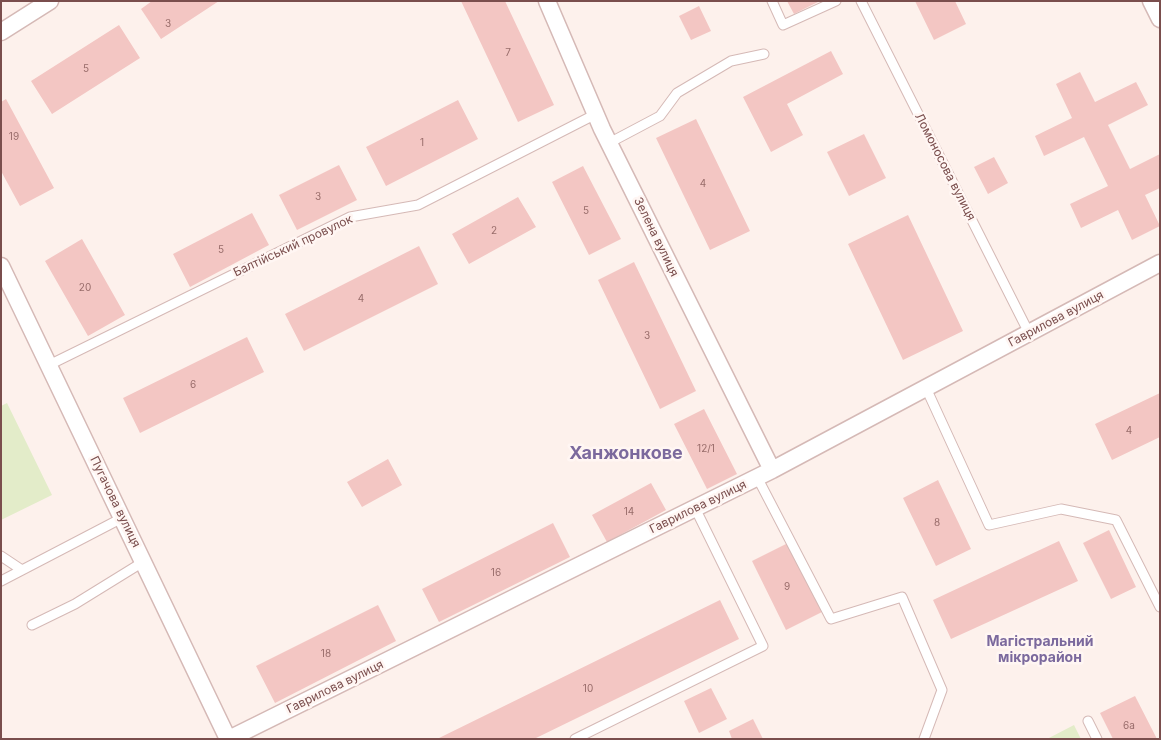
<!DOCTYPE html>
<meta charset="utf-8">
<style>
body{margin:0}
#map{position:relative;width:1161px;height:740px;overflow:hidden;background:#fdf1ec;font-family:Inter,sans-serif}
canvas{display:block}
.frame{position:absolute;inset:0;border:2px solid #7a4e4d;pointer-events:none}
</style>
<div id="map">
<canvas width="1161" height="740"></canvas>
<div class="frame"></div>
</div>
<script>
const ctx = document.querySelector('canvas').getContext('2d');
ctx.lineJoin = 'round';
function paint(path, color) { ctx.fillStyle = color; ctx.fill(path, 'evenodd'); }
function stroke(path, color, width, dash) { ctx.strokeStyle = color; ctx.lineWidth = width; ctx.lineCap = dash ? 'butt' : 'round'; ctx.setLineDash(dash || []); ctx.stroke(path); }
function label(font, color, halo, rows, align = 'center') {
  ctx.font = font + ' Inter,sans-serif'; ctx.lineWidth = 5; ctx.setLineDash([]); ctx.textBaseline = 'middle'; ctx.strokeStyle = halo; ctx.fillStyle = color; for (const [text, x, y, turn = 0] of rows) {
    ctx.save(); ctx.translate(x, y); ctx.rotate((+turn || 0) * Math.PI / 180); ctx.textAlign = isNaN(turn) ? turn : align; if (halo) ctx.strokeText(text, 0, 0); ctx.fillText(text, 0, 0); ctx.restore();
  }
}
paint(new Path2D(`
 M7 403 52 495 1 520V406Z
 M1074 725 1081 739H1047Z`), '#e3ecc9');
paint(new Path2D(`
 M152 1H219L161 39 141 9Z
 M461 1H505L554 105 518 122Z
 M787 1H820L794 14Z
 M915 1H955L966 24 934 40Z
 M699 6 711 31 691 40 679 16Z
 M119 25 140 58 52 114 31 81Z
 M831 51 843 74 787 104 803 135 771 152 743 97Z
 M1080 72 1095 102 1136 82 1148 105 1108 125 1130 169 1160 154V188L1145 195 1160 226 1132 240 1118 210 1081 228 1070 204 1108 186 1084 137 1044 156 1035 136 1072 118 1056 84Z
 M6 99 54 188 20 206 1 171V102Z
 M458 100 478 139 386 186 366 147Z
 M696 119 750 231 710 250 656 138Z
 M864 134 886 178 849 196 827 152Z
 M994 157 1008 183 988 194 974 167Z
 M339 165 357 200 297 230 279 195Z
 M583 166 621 239 589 255 552 182Z
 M518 197 536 227 469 264 452 234Z
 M252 213 269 245 190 287 173 254Z
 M908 215 963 331 903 360 848 244Z
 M82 239 125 315 88 336 45 261Z
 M419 246 438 284 304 351 285 314Z
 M634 262 696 391 660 409 598 280Z
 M247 337 264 372 140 433 123 398Z
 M1160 393V437L1112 460 1095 424Z
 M704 409 737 474 707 489 674 424Z
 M388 459 402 485 362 507 347 482Z
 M938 480 971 549 936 566 903 498Z
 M651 483 666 510 607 542 592 515Z
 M553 523 570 557 439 622 422 589Z
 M1109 530 1136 587 1111 599 1083 543Z
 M1059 541 1078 581 951 639 933 600Z
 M788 543 822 612 786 630 752 561Z
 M720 600 739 639 534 739H437Z
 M378 605 396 641 275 703 256 666Z
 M711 688 727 719 699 733 684 701Z
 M1135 696 1157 739H1113L1100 713Z
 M753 719 763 739H732L729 731Z`), '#f3c6c3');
const service = new Path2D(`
 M772 1 783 25 836 1
 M861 1 1029 333
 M609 143 660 116 677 93 731 61 764 54
 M49 365 350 217 418 205 596 114
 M926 388 989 525 1061 509 1116 520 1160 607
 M757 477 831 619 902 597 942 690 924 739
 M1 556 22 570
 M1 581 122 518
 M32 625 75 604 143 562
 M1088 721 1097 739
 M575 739 763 646 695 508`);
const minor = new Path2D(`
 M547 1 602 129 772 470
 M1151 1 1160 19
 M1 32 50 1
 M1 266 228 739
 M229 739 772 470 1160 263`);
stroke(service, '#d5b9b6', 11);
stroke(minor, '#d5b9b6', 19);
stroke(service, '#fff', 9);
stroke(minor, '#fff', 16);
label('10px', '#986c6a', null, [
 ["3",168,24],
 ["7",508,53],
 ["5",86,69],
 ["19",14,137],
 ["1",422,143],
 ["4",703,184],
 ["3",318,197],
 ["5",586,211],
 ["2",494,231],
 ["5",221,250],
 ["20",85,288],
 ["4",361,299],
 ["3",647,336],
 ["6",193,385],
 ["4",1129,431],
 ["12/1",706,449],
 ["14",629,512],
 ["8",937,523],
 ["16",496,573],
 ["9",787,587],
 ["18",326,654],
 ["10",588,689],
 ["6а",1129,726]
]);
label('12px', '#7a4e4d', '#fff6f3', [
 ["Ломоносова вулиця",945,167,63],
 ["Зелена вулиця",656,237,64],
 ["Балтійський провулок",293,246,-25],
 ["Гаврилова вулиця",1056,319,-28],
 ["Пугачова вулиця",115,502,64],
 ["Гаврилова вулиця",698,507,-26],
 ["Гаврилова вулиця",335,687,-26]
]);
label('bold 14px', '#7b699d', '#fff6f3', [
 ["Магістральний",1040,642],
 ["мікрорайон",1040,658]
]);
label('bold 18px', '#7b699d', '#fff6f3', [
 ["Ханжонкове",626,454]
]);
</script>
